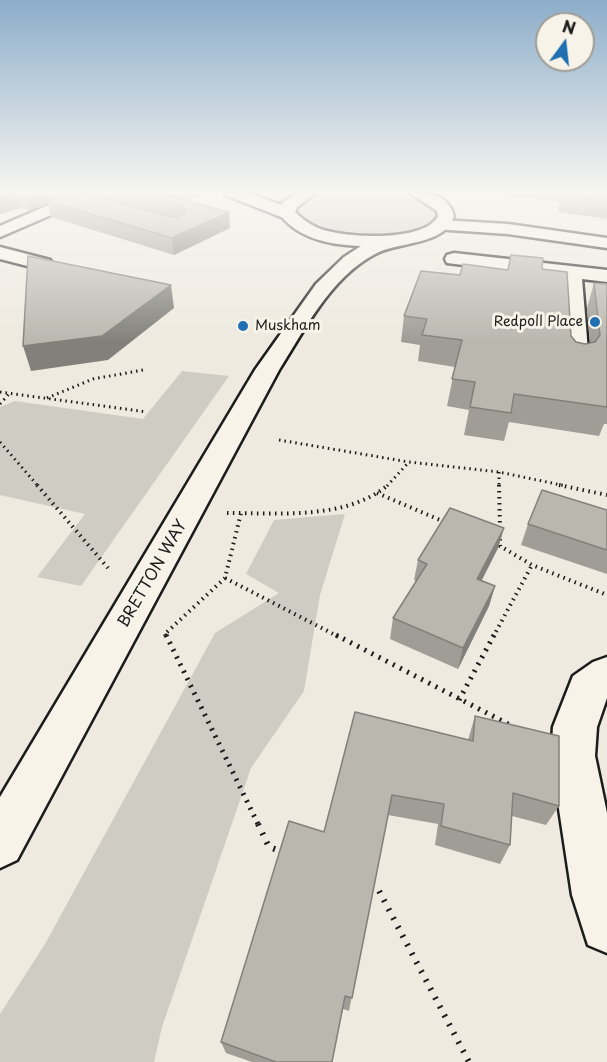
<!DOCTYPE html>
<style>
body{margin:0}
#map{position:relative;width:607px;height:1062px;overflow:hidden;background:#eeeae0;font-family:"Playpen Sans",sans-serif}
canvas{display:block}
.north{position:absolute;left:535px;top:12px;width:60px;height:60px;box-sizing:border-box;background:#f7f3e8;border:2px solid #9f9d96;border-radius:50%;rotate:15deg;font-size:16px;font-weight:700;line-height:24px;text-align:center;color:#1c1c1c}
.north::after{content:'';display:block;margin:auto;width:21px;height:27px;background:#1f6fb2;clip-path:polygon(50% 0,100% 100%,50% 72%,0 100%)}
</style>
<div id="map">
<canvas width="607" height="1062"></canvas>
<div class="north">N</div>
</div>
<script>
const ctx = document.querySelector('canvas').getContext('2d');
ctx.lineJoin = 'round';
function paint(path, color) { ctx.fillStyle = color; ctx.fill(path, 'evenodd'); }
function stroke(path, color, width, dash) { ctx.strokeStyle = color; ctx.lineWidth = width; ctx.lineCap = dash ? 'butt' : 'round'; ctx.setLineDash(dash || []); ctx.stroke(path); }
function label(font, color, halo, rows, align = 'center') {
  ctx.font = font + ' "Playpen Sans",sans-serif'; ctx.lineWidth = 6; ctx.setLineDash([]); ctx.textBaseline = 'middle'; ctx.strokeStyle = halo; ctx.fillStyle = color; for (const [text, x, y, turn = 0] of rows) {
    ctx.save(); ctx.translate(x, y); ctx.rotate((+turn || 0) * Math.PI / 180); ctx.textAlign = isNaN(turn) ? turn : align; if (halo) ctx.strokeText(text, 0, 0); ctx.fillText(text, 0, 0); ctx.restore();
  }
}
paint(new Path2D(`
 M308 193H418L435 200 441 225 384 240 303 228 289 205Z
 M182 371 229 376 81 586 37 577 85 514 0 495V407L15 401 143 419Z
 M345 514 320 595 304 691 251 768 162 1027 154 1062H0V1014L45 944 215 633 279 593 246 574 274 520Z`), '#cfccc3');
const minor = new Path2D(`
 M76 193H98L95 196 0 237V226Z
 M225 193H248L293 209 295 213 287 218 281 217 228 196Z
 M441 220 508 224 607 238V248L508 234 435 229 432 225 435 221Z
 M0 247 50 260 53 264 50 268 43 270 0 259Z
 M454 253 607 270V282L582 279 589 362 586 367 577 369 568 367 565 362 562 277 447 263 445 259 447 255Z
 M607 657V698L597 727 595 756 607 813V953L588 945 572 895 551 756 553 727 573 676 593 662Z`);
const tertiary = new Path2D(`
 M297 193H316L297 207 295 212C302 219 309 224 318 228 342 238 425 243 438 216L437 211 410 193C429 193 448 194 454 216 445 246 398 241 375 254 330 278 305 329 279 370L17 860 0 868V797L255 370 316 284 344 257 361 246C331 245 297 239 279 213L283 202Z`);
stroke(minor, '#1c1c1c', 5);
stroke(tertiary, '#1c1c1c', 5);
stroke(new Path2D(`
 M0 392 147 412
 M47 398 93 379 143 370
 M0 404 9 394
 M279 440 409 462 499 472 566 486
 M0 442 38 486
 M499 472V486
 M387 486 408 463`), '#1c1c1c', 3, [1.5, 4]);
stroke(new Path2D(`
 M37 485 108 568
 M499 485 500 528
 M559 485 607 495
 M377 493 447 523
 M227 513C279 513 346 520 388 485
 M500 539V546L532 565 607 595
 M225 578 339 637
 M167 632 225 578 241 513
 M165 634 166 637
 M493 637 532 565`), '#1c1c1c', 4, [1.5, 4.5]);
stroke(new Path2D(`
 M166 635 259 826
 M336 635 512 726
 M459 700 494 635`), '#1c1c1c', 5, [2, 6]);
stroke(new Path2D(`
 M258 824 269 847 283 852
 M372 885 377 887 469 1062`), '#1c1c1c', 6, [2, 8]);
paint(minor, '#f7f3e8');
paint(tertiary, '#f7f3e8');
paint(new Path2D(`
 M0 193H84L96 197 95 193H204L185 201 230 228 174 255 51 217 48 203 29 211 21 208 0 214Z
 M498 193H607V219L558 212 560 202Z
 M542 269 571 336 576 342 585 344H590L587 308 594 283 607 284V424H604L599 436 509 422 504 441 464 435 469 410 447 406 455 367 418 361 420 345 401 342 404 316 460 275 508 270Z
 M607 510V574L521 545 528 524Z
 M504 528 498 548 482 580 495 586 489 606 458 669 390 639 393 618 416 581 414 580 418 560Z
 M475 716 559 806 546 825 512 816 510 845 500 864 435 845 438 824 388 815 349 1011 343 1009 332 1062H252L226 1053 221 1042 324 832 468 740Z`), '#a09d96');
paint(new Path2D(`
 M14 193H17L21 208 0 214V197Z
 M29 193H70L47 201 48 203 29 211 25 195Z
 M161 193H204L178 203 159 194Z
 M229 212 230 228 174 255 172 238Z
 M171 285 174 308 108 360 31 371 23 346Z
 M504 528 498 548 472 599 477 579Z
 M495 586 489 606 458 669 463 648Z`), '#82807a');
const building = new Path2D(`
 M0 193H14L0 197Z
 M67 193H84L173 217 180 216 185 211 181 204 139 193H161L159 194 229 212 172 238 47 201Z
 M580 193H607V197Z
 M511 255 543 258 542 269 567 272 571 336 576 342 585 344 595 342 600 335 594 283 607 284V407L514 394 511 413 470 407 475 382 452 379 462 340 422 335 427 319 404 316 421 271 460 275 463 264 508 270Z
 M28 256 171 285 102 336 23 346Z
 M542 490 607 510V550L528 524Z
 M450 508 504 528 477 579 495 586 463 648 393 618 427 564 418 560Z
 M355 712 473 741 475 716 559 736V806L513 793 510 845 441 826 444 804 392 795 352 998 345 996 332 1062H276L221 1042 289 821 324 832Z`);
paint(building, '#bab7af');
stroke(building, '#82807a', 1.5);
const sky = ctx.createLinearGradient(0, 0, 0, 342);
sky.addColorStop(0, '#8dadca');
sky.addColorStop(0.56, '#f7f6f1');
sky.addColorStop(1, '#f7f6f100');
ctx.fillStyle = sky;
ctx.fillRect(0, 0, 607, 342);
for (const [x, y, r, color] of [
 [595,322,6,"#1f6fb2"],
 [243,326,6,"#1f6fb2"]
]) { const dot = new Path2D(); dot.arc(x, y, r, 0, 2 * Math.PI); ctx.fillStyle = color; ctx.fill(dot); stroke(dot, '#f7f3e8', 2); }
label('14px', '#1c1c1c', '#f7f3e8', [
 ["Redpoll Place",583,322],
 ["Muskham",255,326,"left"]
], 'right');
label('16px', '#1c1c1c', '#f7f3e8', [
 ["BRETTON WAY",153,574,-60]
]);
</script>
